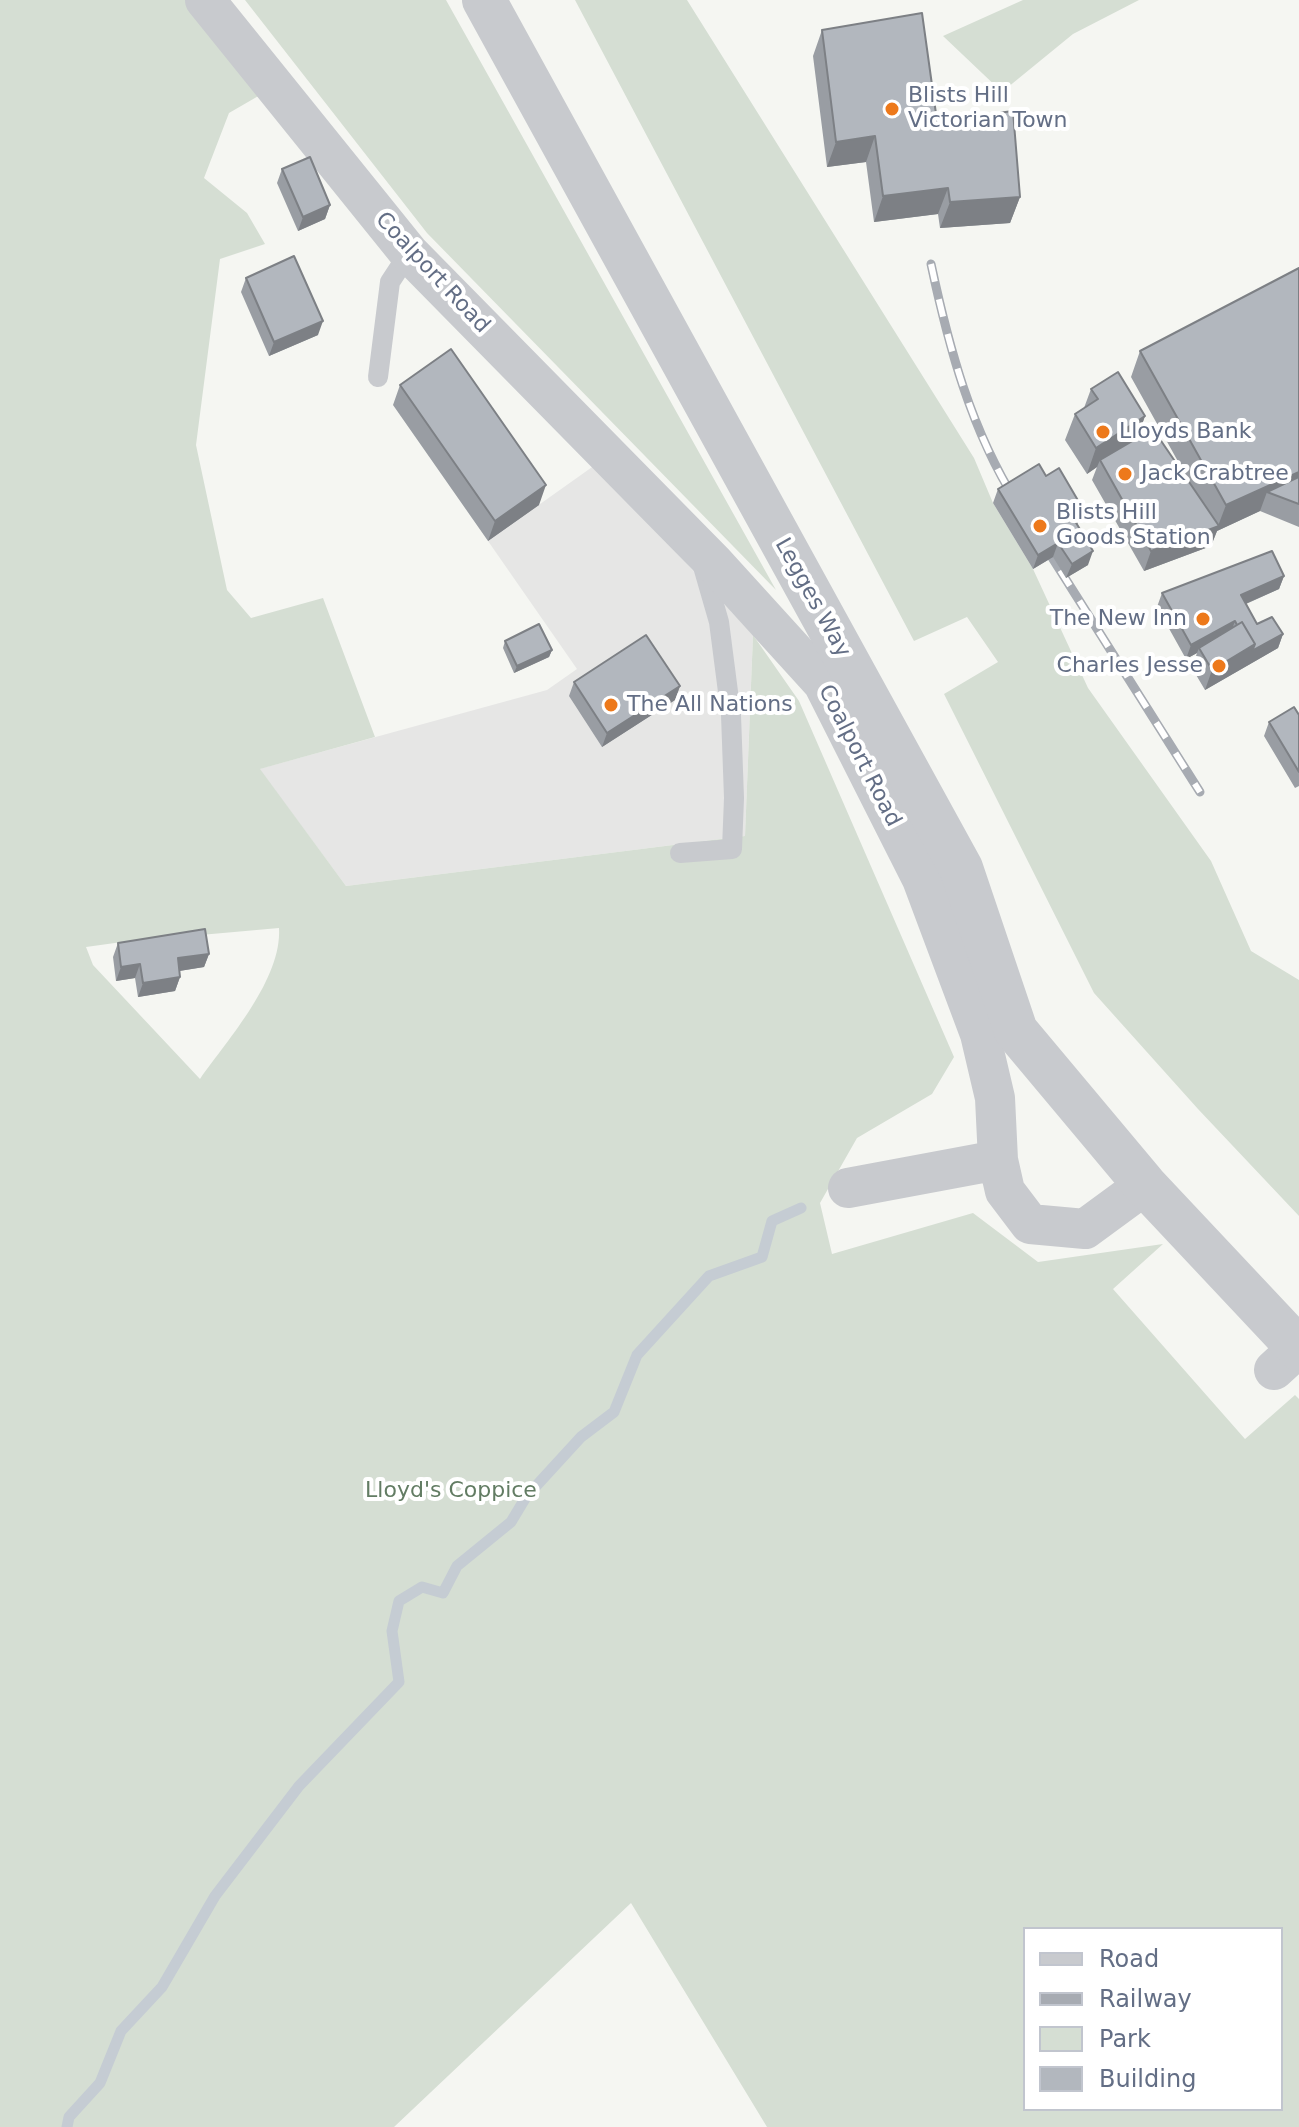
<!DOCTYPE html>
<style>
body{margin:0}
#map{position:relative;width:1299px;height:2127px;overflow:hidden;background:#f5f6f2;font-family:"DejaVu Sans",sans-serif}
canvas{display:block}
.legend{position:absolute;left:1023px;top:1927px;width:260px;height:184px;box-sizing:border-box;background:#fff;border:2px solid #c1c5ce;margin:0;padding:10px 14px;list-style:none;font-size:24px;color:#636e85}
.legend li{display:flex;align-items:center;gap:16px;height:40px}
.legend b{width:40px;border:2px solid #c1c5ce}
</style>
<div id="map">
<canvas width="1299" height="2127"></canvas>
<ul class="legend">
<li><b style="height:10px;background:#c8cace"></b>Road</li>
<li><b style="height:10px;background:#a7abb2"></b>Railway</li>
<li><b style="height:22px;background:#d5ded3"></b>Park</li>
<li><b style="height:22px;background:#b2b7be"></b>Building</li>
</ul>
</div>
<script>
const ctx = document.querySelector('canvas').getContext('2d');
ctx.lineJoin = 'round';
function paint(path, color) { ctx.fillStyle = color; ctx.fill(path, 'evenodd'); }
function stroke(path, color, width, dash) { ctx.strokeStyle = color; ctx.lineWidth = width; ctx.lineCap = dash ? 'butt' : 'round'; ctx.setLineDash(dash || []); ctx.stroke(path); }
function label(font, color, halo, rows, align = 'center') {
  ctx.font = font + ' "DejaVu Sans",sans-serif'; ctx.lineWidth = 8; ctx.setLineDash([]); ctx.textBaseline = 'middle'; ctx.strokeStyle = halo; ctx.fillStyle = color; for (const [text, x, y, turn = 0] of rows) {
    ctx.save(); ctx.translate(x, y); ctx.rotate((+turn || 0) * Math.PI / 180); ctx.textAlign = isNaN(turn) ? turn : align; if (halo) ctx.strokeText(text, 0, 0); ctx.fillText(text, 0, 0); ctx.restore();
  }
}
paint(new Path2D(`
 M595 465 753 635 745 836 346 886 259 769 547 690 577 669 488 541Z`), '#e6e6e5');
paint(new Path2D(`
 M0 0H186L267 91 229 113 204 178 247 213 265 244 220 259 196 445 227 590 251 618 323 598 375 737 260 769 346 886 745 836 753 635 799 701 954 1057 932 1094 857 1138 820 1203 832 1254 973 1213 1038 1262 1163 1244 1113 1289 1245 1439 1295 1395 1299 1399V2127H767L631 1903 394 2127H0ZM279 928C282 979 229 1038 200 1079L93 965 86 947 122 942ZM1025 1929H1281V2109H1025Z
 M245 0H446L776 590 427 233Z
 M575 0H687L974 458 993 503 1033 569 1088 688 1211 861 1251 951 1299 980V1216L1198 1109 1094 993 944 694 998 662 967 617 914 641Z
 M1023 0H1139L1073 34 1002 92 943 36Z`), '#d5ded3');
stroke(new Path2D(`
 M67 2127 69 2117 100 2083 121 2031 162 1987 215 1896 299 1786 399 1682 392 1631 399 1601 422 1587 443 1593 457 1566 511 1522 526 1497 581 1437 614 1412 637 1355 709 1276 762 1257 772 1221 801 1208`), '#c5ccd3', 11);
stroke(new Path2D(`
 M378 377 390 282 409 253
 M680 853 732 849 734 798 731 715 719 622 702 563`), '#c8cace', 20);
stroke(new Path2D(`
 M205 0 409 253 713 562 823 683 922 879 980 1034 995 1098 998 1160 1005 1191 1030 1224 1085 1229 1145 1185
 M848 1188 998 1160
 M1274 1370 1298 1348`), '#c8cace', 40);
stroke(new Path2D(`
 M484 0 961 868 1016 1031 1145 1185 1299 1349`), '#c8cace', 44);
const rail = new Path2D(`
 M931 264C949 348 971 430 1017 503
 M1041 540 1200 792`);
stroke(rail, '#a7abb2', 9);
stroke(rail, '#fff', 6, [18]);
paint(new Path2D(`
 M822 30 937 121 1020 197 1010 223 940 228 938 214 874 222 866 162 827 167 813 56Z
 M282 169 330 205 325 219 298 231 277 183Z
 M1299 268V527L1260 511 1217 531 1211 546 1144 571 1092 480 1097 467 1087 474 1065 440 1075 414 1084 408 1091 389 1145 416 1137 438 1190 483 1131 377 1140 351Z
 M246 278 318 335 269 356 241 292Z
 M400 385 539 505 488 541 393 405Z
 M998 489 1078 523 1076 524 1088 565 1066 578 1053 557 1033 569 993 503Z
 M1284 576 1279 589 1246 604 1257 624 1283 634 1278 648 1205 690 1192 668 1197 653 1186 659 1157 607 1162 593Z
 M505 641 552 650 549 657 514 673 503 648Z
 M574 682 680 686 675 700 602 747 569 696Z
 M1299 715V786L1295 788 1264 736 1269 722Z
 M118 943 209 954 204 967 179 971 180 977 175 991 138 997 135 978 116 981 113 957Z`), '#999da3');
paint(new Path2D(`
 M875 136 866 162 827 167 836 142Z
 M948 188 938 214 874 222 883 196Z
 M1020 197 1010 223 940 228 950 202Z
 M330 205 325 219 298 231 303 217Z
 M323 321 318 335 269 356 274 342Z
 M1145 416 1136 442 1100 460 1097 467 1087 474 1096 448Z
 M1299 472V494L1267 492 1260 511 1217 531 1211 546 1144 571 1151 551 1218 526 1226 505Z
 M546 485 539 505 488 541 495 521Z
 M1083 509 1078 523 1067 530 1072 516Z
 M1058 543 1053 557 1033 569 1038 555Z
 M1093 551 1088 565 1066 578 1072 564Z
 M1284 576 1279 589 1236 608 1241 595Z
 M1235 621 1230 635 1199 648 1197 653 1186 659 1191 645Z
 M1283 634 1278 648 1205 690 1212 670 1255 644Z
 M552 650 549 657 514 673 517 666Z
 M680 686 675 700 602 747 607 733Z
 M209 954 204 967 173 972 178 958Z
 M140 964 135 978 116 981 121 967Z
 M180 977 175 991 138 997 143 983Z`), '#7d8085');
const building = new Path2D(`
 M922 13 937 121 1013 111 1020 197 950 202 948 188 883 196 875 136 836 142 822 30Z
 M310 157 330 205 303 217 282 169Z
 M294 256 323 321 274 342 246 278Z
 M1299 268V472L1226 505 1140 351Z
 M451 349 546 485 495 521 400 385Z
 M1118 372 1145 416 1096 448 1075 414 1098 399 1091 389Z
 M1153 429 1219 526 1151 551 1100 460Z
 M1039 464 1046 476 1059 468 1083 509 1072 516 1093 551 1072 564 1058 543 1038 555 998 489Z
 M1299 477V504L1267 492Z
 M1272 551 1284 576 1241 595 1257 624 1272 617 1283 634 1252 651 1255 644 1242 622 1237 625 1235 621 1191 645 1162 593Z
 M1242 622 1255 644 1212 670 1199 648Z
 M539 624 552 650 517 666 505 641Z
 M646 635 680 686 607 733 574 682Z
 M1294 707 1299 715V772L1269 722Z
 M205 929 209 954 178 958 180 977 143 983 140 964 121 967 118 943Z`);
paint(building, '#b2b7be');
stroke(building, '#7d8085', 2);
for (const [x, y, r, color] of [
 [892,109,8,"#ed791b"],
 [1103,432,8,"#ed791b"],
 [1125,474,8,"#ed791b"],
 [1040,526,8,"#ed791b"],
 [1203,619,8,"#ed791b"],
 [1219,666,8,"#ed791b"],
 [611,705,8,"#ed791b"]
]) { const dot = new Path2D(); dot.arc(x, y, r, 0, 2 * Math.PI); ctx.fillStyle = color; ctx.fill(dot); stroke(dot, '#fff', 3); }
label('22px', '#636e85', '#fff', [
 ["Blists Hill",908,96],
 ["Victorian Town",908,121],
 ["Lloyds Bank",1119,432],
 ["Jack Crabtree",1141,474],
 ["Blists Hill",1056,513],
 ["Goods Station",1056,538],
 ["The New Inn",1187,619,"right"],
 ["Charles Jesse",1203,666,"right"],
 ["The All Nations",627,705]
], 'left');
label('22px', '#636e85', '#fff', [
 ["Coalport Road",432,273,47],
 ["Legges Way",812,598,61],
 ["Coalport Road",859,756,63]
]);
label('22px', '#627c63', '#fff', [
 ["Lloyd's Coppice",451,1491]
]);
</script>
